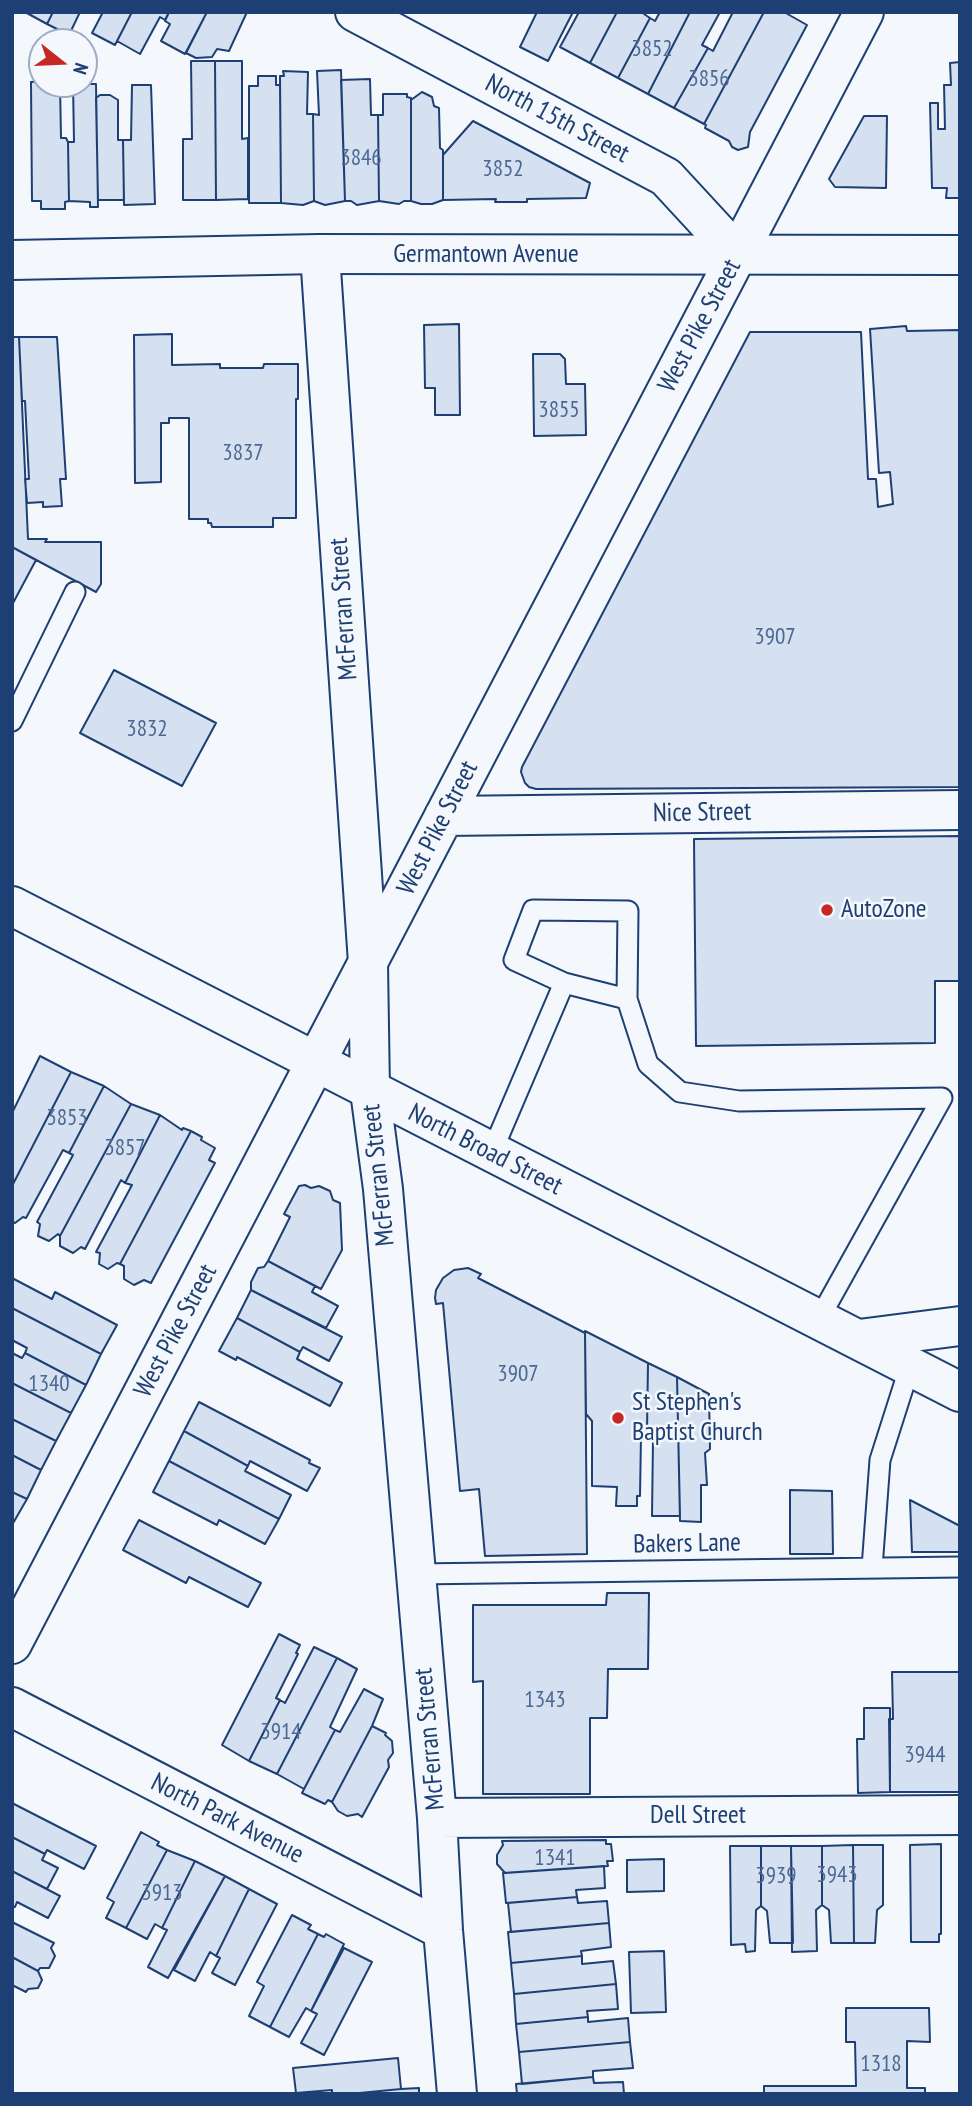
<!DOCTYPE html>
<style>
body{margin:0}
#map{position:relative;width:972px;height:2106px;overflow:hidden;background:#f4f7fb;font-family:"PT Sans Narrow",sans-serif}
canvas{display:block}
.frame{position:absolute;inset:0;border:14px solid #1d3f73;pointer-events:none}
.north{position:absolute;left:28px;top:28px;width:70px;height:70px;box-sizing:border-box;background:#f4f7fb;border:2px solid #9eadc5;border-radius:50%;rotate:108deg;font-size:19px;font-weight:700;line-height:28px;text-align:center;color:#1d3f73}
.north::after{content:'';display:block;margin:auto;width:24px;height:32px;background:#c62828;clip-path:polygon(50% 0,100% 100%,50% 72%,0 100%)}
</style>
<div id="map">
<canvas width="972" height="2106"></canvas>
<div class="frame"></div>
<div class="north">N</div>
</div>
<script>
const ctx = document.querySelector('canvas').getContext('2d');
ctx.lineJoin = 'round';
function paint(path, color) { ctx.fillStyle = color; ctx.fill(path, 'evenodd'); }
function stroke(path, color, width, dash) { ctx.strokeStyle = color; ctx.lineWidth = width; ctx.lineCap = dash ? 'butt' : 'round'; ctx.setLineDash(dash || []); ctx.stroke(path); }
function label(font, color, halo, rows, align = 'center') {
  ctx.font = font + ' "PT Sans Narrow",sans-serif'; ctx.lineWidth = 5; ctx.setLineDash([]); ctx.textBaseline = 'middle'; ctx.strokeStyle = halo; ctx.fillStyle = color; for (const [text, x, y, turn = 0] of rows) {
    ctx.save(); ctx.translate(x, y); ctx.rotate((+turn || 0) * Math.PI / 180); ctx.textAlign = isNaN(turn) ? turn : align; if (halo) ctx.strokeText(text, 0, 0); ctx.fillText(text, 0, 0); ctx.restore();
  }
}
const building = new Path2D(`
 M25 12H53L47 24Z
 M53 12H80L69 35 47 24Z
 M103 12H132L115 45 92 33Z
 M132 12H169L165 20 160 17 140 54 117 41Z
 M169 12H207L185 54 161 41 170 24 165 21Z
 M207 12H247L229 51 217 49 212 57 196 58 186 53Z
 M537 12H573L548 61 520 47Z
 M579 12H617L590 63 560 47Z
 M617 12H645L644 14 650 18 618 78 590 63Z
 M660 12H690L648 94 618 78 650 18 655 21Z
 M690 12H720L702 45 708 48 674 108 648 94Z
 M733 12H764L704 124 674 108 708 48 713 51Z
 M764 12H784L807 25 750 132 748 147 738 150 732 147 729 141 705 128 706 125 704 124Z
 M191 61H215L216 200H183V139H192Z
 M215 61H242V139L248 138V199L216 200Z
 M960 62V198H946L947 188H932L930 103H938V129H945L944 85H951L950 63Z
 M341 70 345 201 325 205 314 201 313 114 319 115 317 71Z
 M283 71 308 72 307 114H313L314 201 303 205 281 203 280 76H284Z
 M258 76H276V85H280L281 203H249V86H258Z
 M370 79 371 115H378L379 201 357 205 351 201H345L341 80Z
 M42 81V84H60L61 138H66L68 142 69 201 65 202V209H41V201H32L31 82Z
 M73 84H96L98 207H90V202L69 201 68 142H74Z
 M132 85H151L155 204 124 205 123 140H131Z
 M422 92 432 97 434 106 439 108 440 148 443 150V200L432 204H421L411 201V100Z
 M383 94H407V97L411 98V201H404L399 204 379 201 378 115H383Z
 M100 95H110L118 100V140H123L124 200H98L96 98Z
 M864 116H887L886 188 835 187 829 179Z
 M473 121 590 183 586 198 527 199V202H495L496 199 443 200V155Z
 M459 324 460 415H435V388H425L424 325Z
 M906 326 907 331 960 330V787L536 789 529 787 525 783 521 772 522 767 750 332H861L868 479H876L878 507 893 504 890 472 879 473 870 329Z
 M172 334V365L220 364V368H263L264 364H298V399H296V518H273V527H212L211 523H208V519H189V418H169V423H161V482L135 483 134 335Z
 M12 337H19L28 539H47L45 542H101V584L96 592 12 547Z
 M19 337H57L66 479H60L62 506 43 507V502L27 503 25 479H29L25 401H22Z
 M533 354H560L565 359 566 384H585L586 435 534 436Z
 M12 547 36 560 12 605Z
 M114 670 216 723 182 786 80 733Z
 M960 836V981H935V1043L696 1046 694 839Z
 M40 1056 71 1072 12 1186V1113Z
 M71 1072 104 1086 69 1153 63 1150 26 1218 23 1217 15 1223 12 1221V1186Z
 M104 1086 131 1104 60 1236 58 1234 49 1241 38 1236 40 1224 37 1222 73 1155 69 1153Z
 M131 1104 160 1115 125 1183 121 1180 85 1249 81 1247 73 1253 60 1246V1236Z
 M160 1115 182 1130 183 1128 191 1131 120 1264 117 1263 108 1269 99 1264 100 1253 96 1252 132 1185 125 1183Z
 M191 1131 202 1137 201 1140 215 1148 209 1160 215 1163 151 1283 144 1280 134 1285 124 1279V1266L120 1264Z
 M305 1185 311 1188 319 1186 330 1191 333 1200 340 1203 342 1250 321 1289 268 1261 290 1217 284 1214 299 1186Z
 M268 1261 315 1286 312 1292 338 1306 326 1328 251 1290V1282L258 1268 264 1267Z
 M468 1268 481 1274 478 1278 585 1333 587 1554 485 1556 479 1489 460 1491 443 1303 436 1304 435 1298 436 1290 443 1278 454 1270Z
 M12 1278 52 1299 55 1292 117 1325 101 1354 12 1308Z
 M251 1290 342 1337 329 1361 303 1347 300 1352 237 1318Z
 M12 1308 101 1354 86 1385 25 1353 27 1348 12 1340Z
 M237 1318 300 1352 297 1359 342 1383 330 1406 237 1357 236 1360 219 1351Z
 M585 1331 648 1363 647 1432 641 1436 640 1496H637V1506H616L617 1487 592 1486V1421L586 1414Z
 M12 1353 22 1358 25 1353 86 1385 71 1413 12 1383Z
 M648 1363 677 1377 680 1516H652L653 1439 647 1432Z
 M677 1377 709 1394 710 1449 705 1453 707 1485H701V1522L680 1521Z
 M12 1383 71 1413 56 1441 12 1419Z
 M199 1402 310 1460 309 1463 320 1468 307 1491 250 1461 248 1466 184 1431Z
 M12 1419 56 1441 41 1470 12 1455Z
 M184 1431 248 1466 245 1471 291 1495 279 1519 169 1461Z
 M12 1455 41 1470 27 1499 12 1492Z
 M169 1461 279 1519 265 1544 219 1520 217 1525 153 1492Z
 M790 1490 832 1491 833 1554H790Z
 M12 1492 27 1499 12 1525Z
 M910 1500 960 1526V1552H912Z
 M139 1520 261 1583 248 1607 189 1577 186 1583 123 1550Z
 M607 1593H649L648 1669H608L607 1718H590V1794H483V1681L473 1682V1605H606Z
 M279 1634 300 1645 296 1653 298 1654 276 1698 280 1700 249 1761 222 1745Z
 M314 1647 337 1658 277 1774 249 1761 280 1700 285 1703Z
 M337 1658 357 1669 330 1727 335 1730 304 1789 277 1774Z
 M892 1672H960V1792H890L889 1719H893Z
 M364 1689 383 1699 372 1726 332 1802 328 1800 325 1804 302 1793 335 1730 340 1732Z
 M864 1708H890V1792L858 1793 857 1739H864Z
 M372 1726 386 1733 385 1735 392 1741 393 1753 388 1760 389 1767 362 1817 358 1814 347 1816 338 1811 332 1802Z
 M12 1803 96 1846 84 1869 47 1850 45 1854 12 1837Z
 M141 1832 159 1842 157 1845 167 1850 126 1928 106 1918 114 1902 107 1898Z
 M12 1837 45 1854 42 1860 58 1868 47 1889 12 1871Z
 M606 1840V1844H611L613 1861H607L608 1866 505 1873 497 1864V1855L503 1845 502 1841Z
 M941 1844V1934H939V1942H911L910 1845Z
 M853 1845H883V1905L877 1910 875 1943H854Z
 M853 1845 854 1943H831L829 1910 822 1905V1846Z
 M730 1846H761V1906L756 1910 755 1951 746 1952 745 1944 731 1945Z
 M761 1846H791L793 1943H770L767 1911 761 1906Z
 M791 1846H822V1905L816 1910 817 1951 792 1952Z
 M167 1850 195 1861 162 1928 155 1924 147 1939 126 1928Z
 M664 1859V1891L627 1892V1860Z
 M195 1861 225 1876 168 1978 148 1967 167 1930 162 1928Z
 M604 1866 605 1888 576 1890 577 1897 506 1903 503 1873Z
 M12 1871 60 1896 48 1918 17 1902 15 1907 12 1906Z
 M225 1876 249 1889 216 1956 210 1952 195 1981 174 1970Z
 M249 1889 277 1904 235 1985 212 1973 220 1958 216 1956Z
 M577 1897 578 1903 607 1901 609 1923 511 1932 508 1903Z
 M292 1915 311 1925 308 1929 318 1934 270 2027 249 2016 264 1986 257 1982Z
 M12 1922 54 1943 51 1948 55 1956 49 1968H40L38 1971 12 1957Z
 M609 1923 611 1947 581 1951 582 1956 511 1963 508 1932Z
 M318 1934 324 1937 326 1934 344 1944 311 2011 306 2008 289 2037 270 2027Z
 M344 1948 372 1962 324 2055 301 2043 317 2014 311 2011Z
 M664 1951 666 2012 631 2013 629 1952Z
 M582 1956V1964L613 1961 616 1984 514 1994 511 1963Z
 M12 1957 38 1971 42 1980 38 1988 28 1989 26 1992 12 1985Z
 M616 1984 618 2009 587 2011 588 2017 516 2024 514 1994Z
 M846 2008H929L930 2042 907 2041V2088H925V2094H764V2086H856L855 2042H846Z
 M588 2017V2022L628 2018 630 2042 519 2052 516 2024Z
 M630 2042 633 2068 593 2071V2077L522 2084 519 2052Z
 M398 2058 401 2089 349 2094H332V2090L296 2093 293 2068Z
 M593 2077 594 2083 623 2082 624 2094H517L516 2084Z
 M419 2088V2094H349L401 2089Z`);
paint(building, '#d5e0f0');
stroke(building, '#1d3f73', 2);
const service = new Path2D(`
 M12 721 75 592
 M627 999 648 1064 680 1092 739 1101 942 1098 819 1319
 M491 1154 564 983 514 960 533 910 628 911 627 999 564 983
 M872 1568 880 1460 910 1366
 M415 1574 960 1567`);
const minor = new Path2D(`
 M355 12 666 177 738 255
 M320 254 368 963 370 1091 383 1189 437 1818 443 1930 457 2094
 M444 816 960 810
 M859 1339 960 1326
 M12 1644 864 12
 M12 1707 443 1930
 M437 1818 960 1815`);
const primary = new Path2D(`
 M12 260 320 254 960 255
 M12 906 960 1392`);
stroke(service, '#1d3f73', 23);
stroke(minor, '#1d3f73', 42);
stroke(primary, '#1d3f73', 42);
stroke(service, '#f4f7fb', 19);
stroke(minor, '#f4f7fb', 38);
stroke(primary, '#f4f7fb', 38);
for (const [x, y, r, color] of [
 [827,910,7,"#c62828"],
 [618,1418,7,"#c62828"]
]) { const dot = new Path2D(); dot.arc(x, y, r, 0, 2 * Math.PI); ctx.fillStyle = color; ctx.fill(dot); stroke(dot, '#f4f7fb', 2.5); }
label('23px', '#4b6792', null, [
 ["3852",652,49],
 ["3856",709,79],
 ["3846",361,158],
 ["3852",503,169],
 ["3855",559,410],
 ["3837",243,453],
 ["3907",775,637],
 ["3832",147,729],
 ["3853",67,1118],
 ["3857",125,1148],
 ["3907",518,1374],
 ["1340",49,1384],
 ["1343",545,1700],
 ["3914",281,1732],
 ["3944",925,1755],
 ["1341",555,1858],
 ["3943",837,1875],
 ["3939",776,1876],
 ["3913",162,1893],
 ["1318",881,2064]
]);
label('26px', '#1d3f73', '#f4f7fb', [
 ["North 15th Street",557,119,28],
 ["Germantown Avenue",486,255],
 ["West Pike Street",700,326,-62],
 ["McFerran Street",344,609,-94],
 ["Nice Street",702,813,-1],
 ["West Pike Street",438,828,-63],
 ["North Broad Street",485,1150,27],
 ["McFerran Street",379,1175,-96],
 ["West Pike Street",176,1331,-62],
 ["Bakers Lane",687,1544,-1],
 ["McFerran Street",430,1739,-95],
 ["Dell Street",698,1816],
 ["North Park Avenue",227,1819,27]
]);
label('26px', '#1d3f73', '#f4f7fb', [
 ["AutoZone",841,910],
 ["St Stephen's",632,1403],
 ["Baptist Church",632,1433]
], 'left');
</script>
